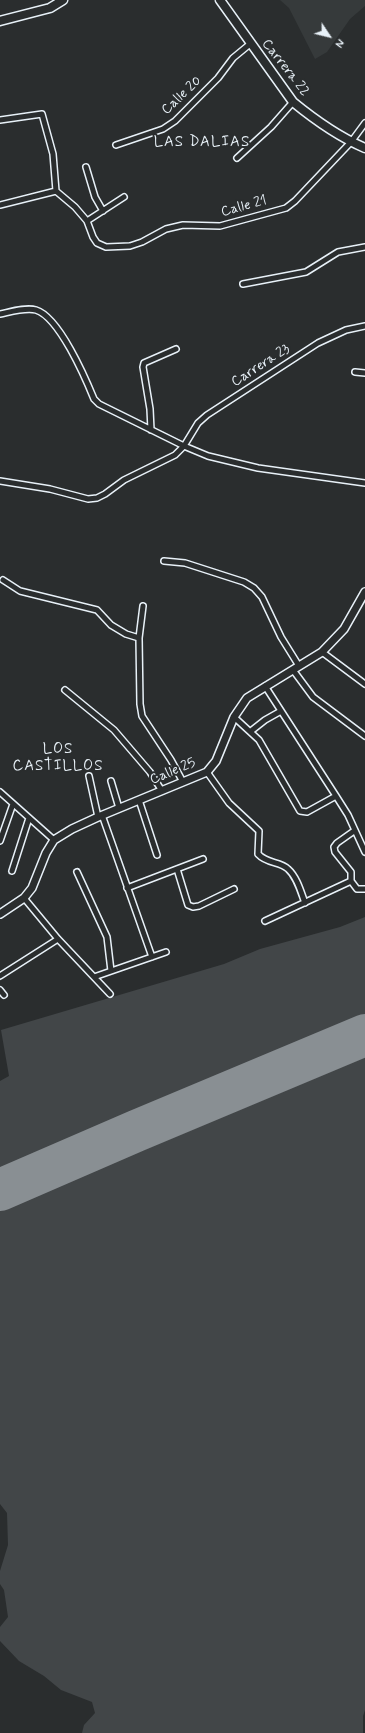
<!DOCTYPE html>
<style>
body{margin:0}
#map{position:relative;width:365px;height:1733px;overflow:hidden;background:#2a2d2e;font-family:Mynerve,sans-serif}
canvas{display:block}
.north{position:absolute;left:309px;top:16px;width:40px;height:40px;-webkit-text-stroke:3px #2a2d2e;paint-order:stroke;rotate:125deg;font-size:11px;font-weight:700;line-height:16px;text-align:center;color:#e8f1f8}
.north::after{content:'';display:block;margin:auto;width:14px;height:18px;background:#e8f1f8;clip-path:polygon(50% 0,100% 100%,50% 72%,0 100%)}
</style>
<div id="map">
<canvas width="365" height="1733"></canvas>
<div class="north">N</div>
</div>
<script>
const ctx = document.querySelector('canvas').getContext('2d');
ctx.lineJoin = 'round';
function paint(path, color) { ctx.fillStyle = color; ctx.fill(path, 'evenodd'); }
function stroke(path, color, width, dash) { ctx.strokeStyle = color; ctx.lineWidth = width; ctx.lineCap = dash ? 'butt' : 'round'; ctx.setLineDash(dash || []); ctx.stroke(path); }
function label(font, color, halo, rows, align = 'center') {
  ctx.font = font + ' Mynerve,sans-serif'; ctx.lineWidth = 4; ctx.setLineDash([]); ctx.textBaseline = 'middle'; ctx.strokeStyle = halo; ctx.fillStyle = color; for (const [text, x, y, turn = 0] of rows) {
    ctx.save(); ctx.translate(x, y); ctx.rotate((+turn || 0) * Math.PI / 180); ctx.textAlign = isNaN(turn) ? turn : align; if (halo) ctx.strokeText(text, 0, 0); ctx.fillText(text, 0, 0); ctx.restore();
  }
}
paint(new Path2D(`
 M280 0H365V6L350 19 327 52 315 59 289 8Z`), '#363a3b');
paint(new Path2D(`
 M365 917V1022L0 1177V1081L9 1076 1 1030 224 964 260 949 340 927Z
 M365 1057V1710L363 1716V1733H82L84 1725 95 1713 92 1702 61 1690 44 1676 19 1661 0 1641V1627L8 1617 4 1590 0 1584V1571L8 1545 7 1513 0 1504V1210Z`), '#424648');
stroke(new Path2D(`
 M0 1190 136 1131 365 1035`), '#898f93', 42);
const street = new Path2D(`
 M0 120 42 114 53 154 56 191
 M116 145 163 129 175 121 218 78 233 58 250 44
 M237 158 271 127 293 102
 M86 167 95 197 103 211
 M56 191 75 207 87 221 93 237 97 243 106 247 130 246 142 242 166 229 183 225 220 226 286 208 295 201 351 142 365 123
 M0 205 56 191
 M87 221 124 197
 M243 284 306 272 338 252 365 247
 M0 314C10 312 26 307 36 310 59 317 85 377 94 399L99 404 184 446 208 456 258 468 365 483
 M355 372 365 373
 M151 430 150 409 143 367 144 363 176 349
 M0 481 50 489 88 499 97 498 105 494 124 480 175 455 184 446 198 423 207 415 318 343 346 330 365 326
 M164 561 185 563 244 582 254 588 262 597 281 637 299 666
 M3 580 20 591 97 610 111 625 126 634 139 638
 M143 606 139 638 140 704 142 716 171 760 183 782
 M322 652 365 684
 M293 670 313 697 365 736
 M265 686 336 796 348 815 365 852
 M65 690 114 730 150 772 162 791
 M234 717 259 740 300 811 307 812 336 796
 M251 731 265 720 281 711
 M207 772 229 803 259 831 258 854C267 864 280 861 288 869 297 877 301 892 305 903
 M89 776 98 817
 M111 781 119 808
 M0 792 54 840
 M139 800 157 855
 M102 815 152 957
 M354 831 337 843 334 847 335 852 351 872V881L357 889H365
 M0 841 13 804
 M177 869 188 905 193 907 199 906 234 889
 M12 871 29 818
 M77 872 107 937 111 971
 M127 888 203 859
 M24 898 58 939 110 994
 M265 921 351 881
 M0 976 58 939
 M94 977 166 952
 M0 990 4 995`);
const secondary = new Path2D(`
 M0 914 24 898 32 888 46 853 54 840 72 829 98 817 207 772 216 761 234 717 247 698 322 652 344 629 365 592`);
const primary = new Path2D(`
 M220 0 293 102C315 120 339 137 365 148
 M0 21 50 8 63 0`);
stroke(street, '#e8f1f8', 8);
stroke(secondary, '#e8f1f8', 10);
stroke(primary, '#e8f1f8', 11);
stroke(street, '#2a2d2e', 5);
stroke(secondary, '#2a2d2e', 7);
stroke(primary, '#2a2d2e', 8);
label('14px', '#e8f1f8', '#2a2d2e', [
 ["Carrera 22",285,68,52],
 ["Calle 20",182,96,-43],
 ["Calle 21",244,207,-15],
 ["Carrera 23",261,366,-33],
 ["Calle 25",173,772,-23]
]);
ctx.letterSpacing = '1px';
label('15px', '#e8f1f8', '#2a2d2e', [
 ["LAS DALIAS",202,143],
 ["LOS",58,750],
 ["CASTILLOS",58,767]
]);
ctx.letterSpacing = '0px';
</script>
